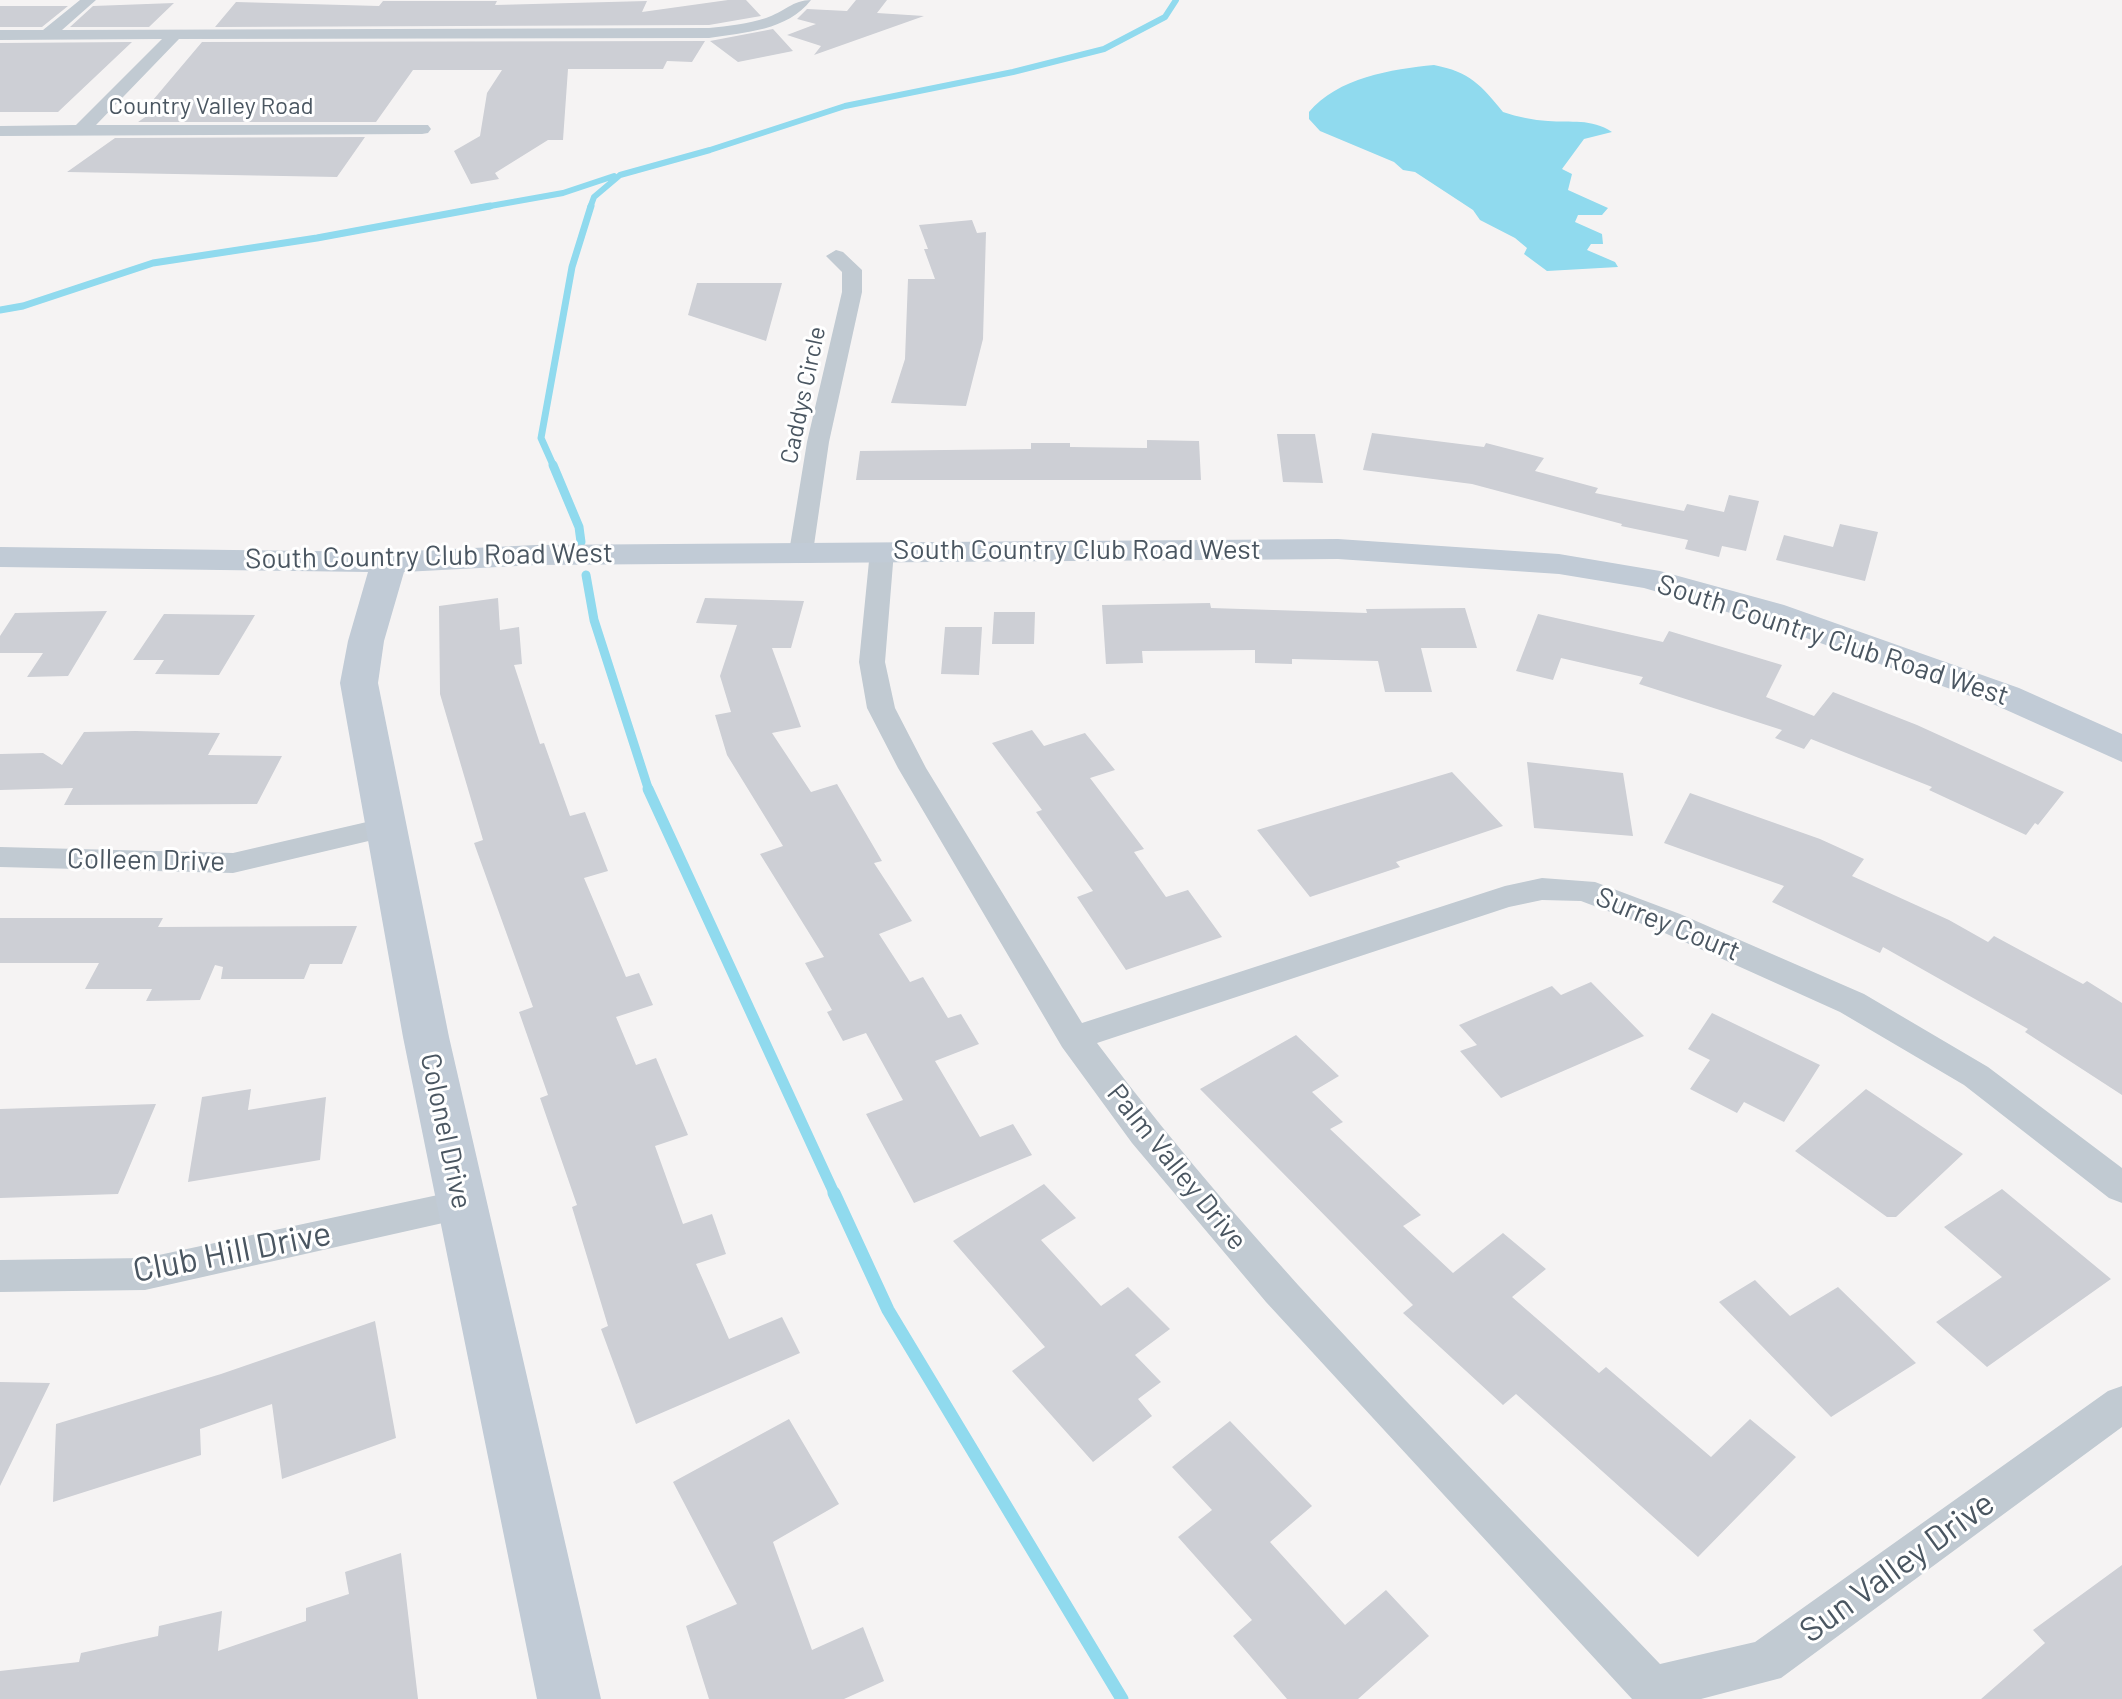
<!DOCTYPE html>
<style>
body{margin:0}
canvas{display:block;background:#f5f3f3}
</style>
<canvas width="2122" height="1699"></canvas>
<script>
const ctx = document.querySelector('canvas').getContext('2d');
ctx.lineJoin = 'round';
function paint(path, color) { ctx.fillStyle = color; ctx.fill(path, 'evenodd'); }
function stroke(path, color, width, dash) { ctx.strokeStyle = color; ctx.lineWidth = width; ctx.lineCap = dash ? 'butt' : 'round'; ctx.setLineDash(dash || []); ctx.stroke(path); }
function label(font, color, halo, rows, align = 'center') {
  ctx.font = font + ' Barlow,sans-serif'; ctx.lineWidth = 6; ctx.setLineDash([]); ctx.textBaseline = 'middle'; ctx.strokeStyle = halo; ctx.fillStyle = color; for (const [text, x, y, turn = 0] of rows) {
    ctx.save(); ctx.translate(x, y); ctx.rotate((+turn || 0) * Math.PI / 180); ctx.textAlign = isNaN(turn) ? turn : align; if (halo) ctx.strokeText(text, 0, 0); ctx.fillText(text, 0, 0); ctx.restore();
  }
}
paint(new Path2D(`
 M1434 65C1470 72 1481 85 1503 112 1518 117 1533 120 1548 121 1571 123 1591 118 1612 132L1584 139 1562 169 1572 174 1568 190 1608 208 1602 215H1578L1575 222 1602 234 1603 244H1591L1587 250 1615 262 1618 267 1547 271 1524 254 1527 248 1515 238 1480 220 1473 210 1415 172 1403 170 1394 162 1320 131 1309 119V112C1337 78 1392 69 1434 65Z`), '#90daee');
stroke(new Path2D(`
 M479 208 563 193 614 176
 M590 208 594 197 620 175 710 150 845 106 1013 72 1104 49 1165 17 1176 0`), '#90daee', 6);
stroke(new Path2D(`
 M0 310 23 306 153 263 317 238 490 206
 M554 467 541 438 572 267 591 206`), '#90daee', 7);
stroke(new Path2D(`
 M553 465 579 527 581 542
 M586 575 594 620 649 791`), '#90daee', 9);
stroke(new Path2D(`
 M648 789 835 1195`), '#90daee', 11);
stroke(new Path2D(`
 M834 1193 888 1310 1122 1699`), '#90daee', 13);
paint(new Path2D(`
 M728 0H746L761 16 709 25 215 27 236 2 379 6 383 1H497L495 5 647 1 642 12Z
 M856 0H887L877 13 924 16 814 55 821 46 787 35 816 24 797 19 807 9 847 11Z
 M174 3 149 27H70L93 6Z
 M0 6H68L42 27H0Z
 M773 29 793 51 738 62 710 41Z
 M705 41 692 62 667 61 663 69H568L563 140H548L495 173 499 179 471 184 454 151 480 136 487 93 502 70H413L376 122H138L169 101 153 100 202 42Z
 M132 42 58 112H0V43Z
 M365 137 337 177 67 172 115 138Z
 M972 220 977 233 986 232 983 339 966 406 891 403 905 359 908 279H935L924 249H928L919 225Z
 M697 283H782L766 341 688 315Z
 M1372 433 1484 447 1486 443 1544 458 1535 471 1598 488 1595 493 1684 511 1687 504 1724 512 1729 495 1759 501 1746 551 1722 546 1719 557 1685 549 1688 540 1621 526 1622 524 1472 484 1363 470Z
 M1277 434H1315L1323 483 1283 482Z
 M1147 440 1199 441 1201 480H856L860 451 1031 449V443H1070V447L1147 448Z
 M1840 524 1878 532 1865 581 1776 560 1784 535 1833 547Z
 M498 598 500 630 519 627 522 664 514 665 540 744 544 743 570 816 585 812 608 871 584 878 626 977 639 973 653 1005 616 1017 636 1065 656 1058 688 1135 655 1146 683 1224 712 1214 726 1254 696 1264 729 1339 782 1317 800 1353 636 1424 601 1329 608 1326 572 1207 577 1205 540 1098 548 1095 519 1012 533 1007 474 843 483 840 440 694 439 606Z
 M705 598 804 601 791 648H772L801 727 772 733 811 792 837 784 882 861 874 863 912 921 879 934 910 982 923 977 948 1018 961 1014 979 1044 935 1061 980 1137 1013 1124 1032 1155 914 1203 866 1114 903 1100 866 1033 843 1041 827 1012 832 1010 805 963 824 957 760 854 783 846 727 755 715 715 731 712 720 676 737 625 696 623Z
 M1210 603 1211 608 1367 613 1366 609 1465 608 1477 648H1421L1432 692H1385L1378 661 1292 659V664L1255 663V650L1142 651 1143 663 1106 664 1102 605Z
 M107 611 68 676 27 677 43 653H0V636L15 613Z
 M994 612H1035L1034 644H992Z
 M164 614 255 615 219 675 155 674 164 660H133Z
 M1538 614 1663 642 1669 631 1782 665 1766 697 1814 716 1833 692 1917 725 2064 792 2038 825 2035 823 2026 835 1929 790 1932 787 1811 739 1804 749 1775 738 1782 730 1639 684 1643 677 1561 658 1553 680 1516 671Z
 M945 627H982L979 675 941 674Z
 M1032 730 1044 746 1085 733 1115 770 1090 778 1144 849 1134 852 1166 897 1188 890 1222 937 1126 970 1077 897 1093 891 1036 812 1042 810 992 743Z
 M135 731 220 733 208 755 282 756 257 804 64 805 73 788 0 790V754L43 753 62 765 84 732Z
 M1527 762 1623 773 1633 836 1534 828Z
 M1452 772 1503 826 1396 862 1400 867 1310 897 1257 830Z
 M1690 793 1820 839 1864 859 1852 876 1949 920 1988 942 1994 936 2083 984 2087 981 2122 1003V1095L2025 1032 2028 1029 1883 947 1880 953 1772 902 1784 886 1664 843Z
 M0 918H163L158 927 357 926 342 964H310L304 979H221L223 967 215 965 200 1000 146 1001 152 989H85L99 963H0Z
 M1591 982 1644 1036 1501 1098 1460 1051 1477 1045 1459 1025 1552 986 1561 995Z
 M1712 1013 1820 1065 1784 1122 1744 1102 1737 1113 1690 1089 1710 1060 1688 1049Z
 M1296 1035 1339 1076 1312 1092 1343 1122 1330 1129 1421 1215 1403 1226 1453 1273 1503 1233 1546 1269 1512 1297 1599 1373 1606 1367 1711 1457 1750 1419 1796 1457 1698 1557 1516 1394 1503 1405 1403 1313 1413 1305 1200 1089Z
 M251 1089 248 1110 326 1097 320 1160 188 1182 202 1097Z
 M1866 1089 1963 1154 1896 1217H1887L1795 1151Z
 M156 1104 118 1194 0 1198V1109Z
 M1044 1184 1076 1218 1041 1240 1101 1306 1128 1287 1170 1329 1135 1355 1161 1382 1138 1399 1152 1416 1093 1462 1012 1371 1045 1347 953 1241Z
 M2002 1189 2111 1279 1987 1367 1936 1322 2002 1277 1944 1227Z
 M1755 1280 1790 1316 1838 1287 1916 1363 1831 1417 1719 1302Z
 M375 1321 396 1438 282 1479 272 1404 200 1429 201 1455 53 1502 56 1424 221 1374Z
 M0 1382 50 1383 0 1486Z
 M789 1419 839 1504 773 1542 812 1650 863 1627 884 1681 844 1699H709L686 1626 737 1604 673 1482Z
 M1230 1421 1312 1506 1270 1542 1345 1625 1386 1590 1429 1636 1358 1699H1287L1233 1636 1252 1620 1178 1537 1212 1510 1172 1467Z
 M401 1553 418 1699H0V1671L79 1662 81 1653 158 1636 159 1626 222 1611 218 1651 306 1621V1608L349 1594 345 1572Z
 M2122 1565V1699H1981L2045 1643 2033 1630Z`), '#cdcfd5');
paint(new Path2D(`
 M80 0H96L62 30 709 28C728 26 748 24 766 18 784 12 793 0 811 0 787 31 745 32 709 38L179 39 96 125H428L431 129 428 133 422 134 0 136V126L76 125 162 39 0 40V30H43Z
 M836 250 843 252 862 270V292L829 442 813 552 810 557H792L789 552 807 442 842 292V272L826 256Z
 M882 544 891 546 894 551 885 662 895 708 926 768 1082 1023 1505 886 1542 878 1595 882 1680 914 1864 994 1988 1067 2122 1168V1203L2109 1198 1964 1085 1840 1012 1658 930 1581 901 1542 900 1509 907 1097 1043C1264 1267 1468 1462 1660 1664L1755 1642 2108 1391 2122 1386V1427L1781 1678 1701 1699H1632L1266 1302 1132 1143 1062 1047 898 768 867 708 859 662 870 551 873 546Z
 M384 818 394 821 399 828 394 835 233 873 0 867V847L233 853Z
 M461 1190 474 1194 479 1205 474 1216 145 1290 0 1292V1260L145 1258Z`), '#c1cad2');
paint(new Path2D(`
 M1338 539 1559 554 1660 571 1784 605 2019 688 2122 734V762L1993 704 1758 621 1644 588 1559 574 1338 559 536 565 404 572 384 641 378 683 449 1037 601 1699H537L403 1037 340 683 348 641 368 572 0 567V547L389 552 536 545Z`), '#c1cbd6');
label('24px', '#4a5661', '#fff', [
 ["Country Valley Road",211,106],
 ["Caddys Circle",803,395,-78]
]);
label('28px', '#4a5661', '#fff', [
 ["South Country Club Road West",1077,550],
 ["South Country Club Road West",429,556,-1],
 ["South Country Club Road West",1833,640,18],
 ["Colleen Drive",146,860,1],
 ["Surrey Court",1668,924,22],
 ["Colonel Drive",446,1131,78],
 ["Palm Valley Drive",1177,1167,51]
]);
label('34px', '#4a5661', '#fff', [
 ["Club Hill Drive",232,1252,-11],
 ["Sun Valley Drive",1897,1567,-36]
]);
</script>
